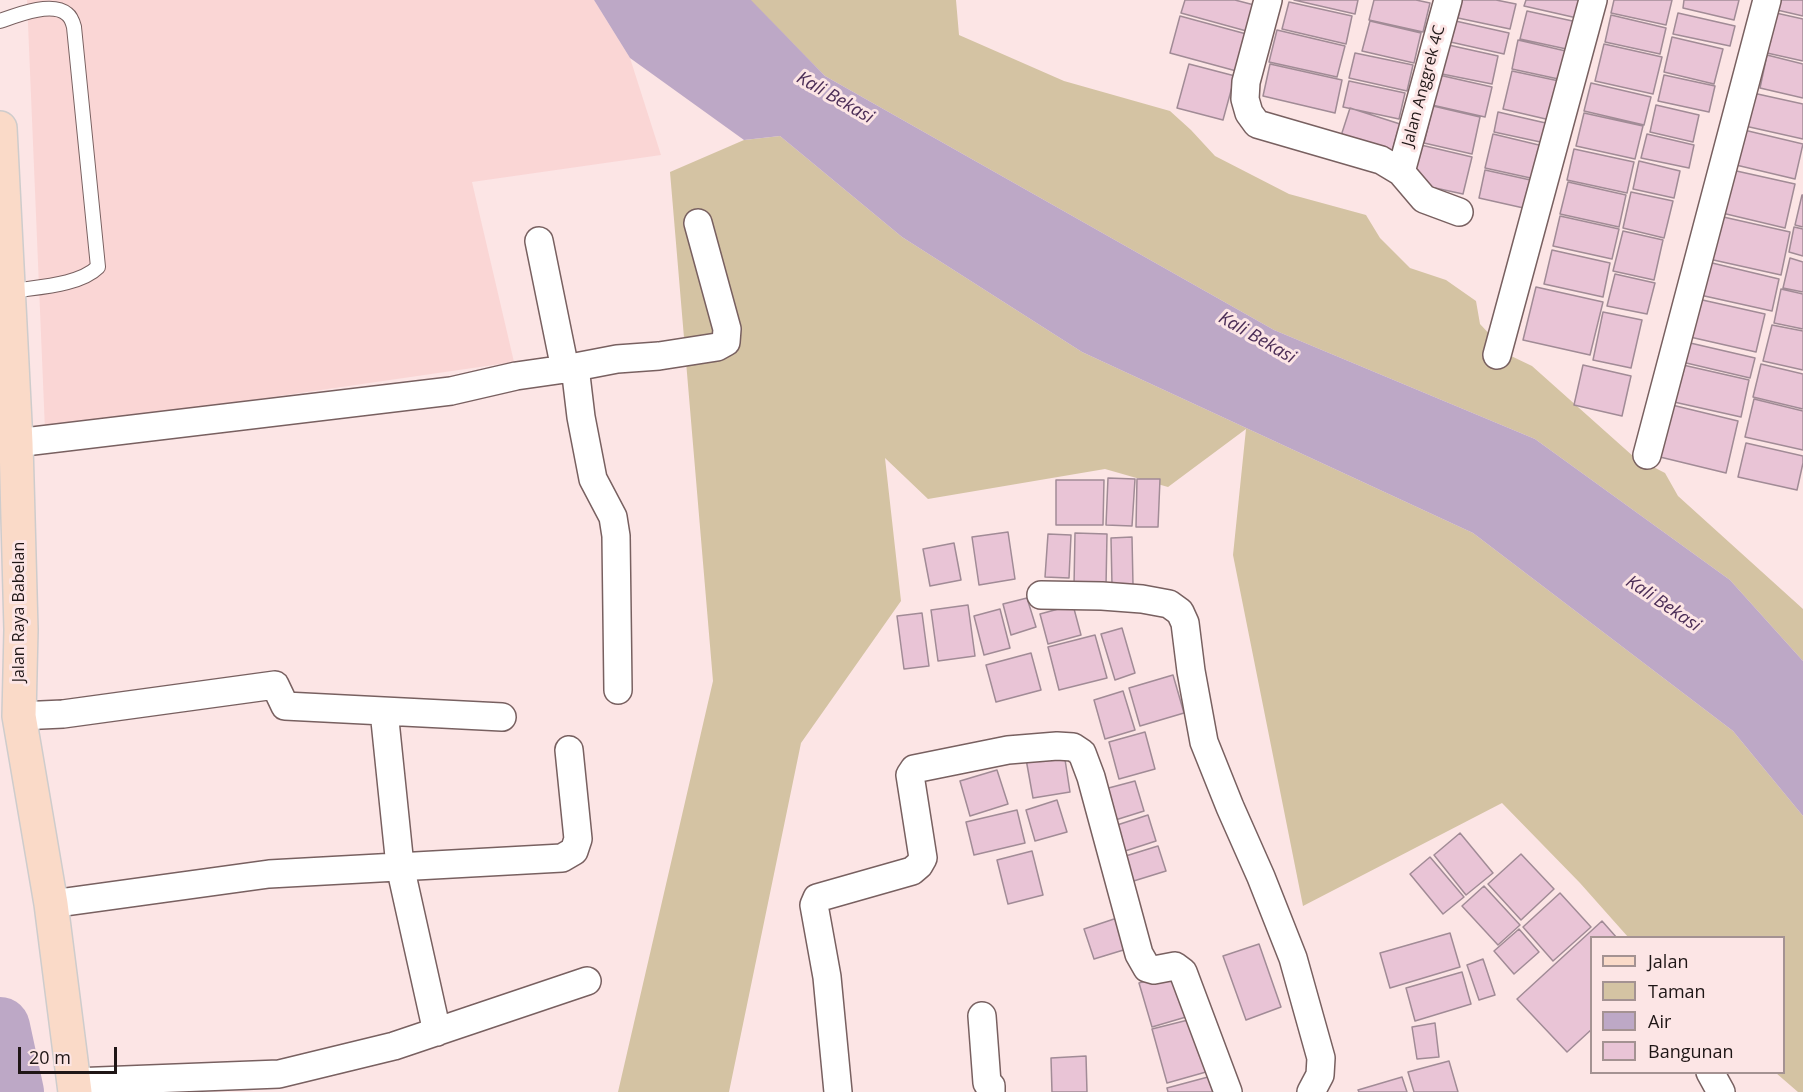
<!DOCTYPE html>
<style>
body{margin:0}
#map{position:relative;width:1803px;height:1092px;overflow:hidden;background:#fce5e5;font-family:"Open Sans",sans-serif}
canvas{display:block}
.legend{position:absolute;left:1590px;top:936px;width:195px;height:138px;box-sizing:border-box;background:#fce5e5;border:2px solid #a49292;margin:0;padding:8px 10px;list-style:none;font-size:18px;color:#1f1616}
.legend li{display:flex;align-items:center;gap:12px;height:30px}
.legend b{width:30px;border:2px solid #a49292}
.scale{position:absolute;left:18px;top:1047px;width:99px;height:27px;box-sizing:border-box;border:3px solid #1f1616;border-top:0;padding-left:8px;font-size:18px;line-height:21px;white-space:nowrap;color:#1f1616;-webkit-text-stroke:4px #fce5e5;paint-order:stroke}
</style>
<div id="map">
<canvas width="1803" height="1092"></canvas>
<ul class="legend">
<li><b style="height:8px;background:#fadac8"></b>Jalan</li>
<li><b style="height:16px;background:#d4c3a3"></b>Taman</li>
<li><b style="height:16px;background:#bda8c6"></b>Air</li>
<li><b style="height:16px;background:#e9c4d6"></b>Bangunan</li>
</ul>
<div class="scale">20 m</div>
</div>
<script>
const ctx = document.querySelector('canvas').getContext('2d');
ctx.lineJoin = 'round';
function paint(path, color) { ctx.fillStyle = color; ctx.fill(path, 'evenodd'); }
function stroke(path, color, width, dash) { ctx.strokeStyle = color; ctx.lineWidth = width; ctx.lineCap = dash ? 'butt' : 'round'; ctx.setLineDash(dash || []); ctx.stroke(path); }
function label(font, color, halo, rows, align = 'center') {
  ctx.font = font + ' "Open Sans",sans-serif'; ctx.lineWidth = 6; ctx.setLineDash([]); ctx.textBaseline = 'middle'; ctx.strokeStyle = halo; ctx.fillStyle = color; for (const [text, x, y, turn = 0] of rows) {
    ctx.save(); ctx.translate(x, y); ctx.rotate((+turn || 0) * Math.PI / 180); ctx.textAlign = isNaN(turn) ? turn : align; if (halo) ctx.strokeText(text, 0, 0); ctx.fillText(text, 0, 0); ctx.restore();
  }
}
paint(new Path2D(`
 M27 0H594L630 58 661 155 472 182 514 362 45 430Z`), '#fad6d5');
paint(new Path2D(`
 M750 0H956L959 35 1064 81 1170 111 1191 130 1215 156 1289 194 1366 215 1380 238 1410 268 1446 280 1476 301 1480 324 1509 355 1532 366 1634 457 1665 473 1678 496 1803 609V661L1730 580 1535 439 1274 330 825 76Z
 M780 136 902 237 1082 352 1473 533 1733 731 1803 816V1092H1798L1776 1073 1784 1072V938L1628 937 1580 883 1502 803 1303 906 1233 555 1246 429 1168 487 1105 469 928 499 885 458 901 601 801 743 729 1092H618L713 681 670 172 744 140Z`), '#d4c3a3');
paint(new Path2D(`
 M594 0H751L825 76 1274 330 1535 439 1730 580 1803 661V816L1733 731 1473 533 1082 352 902 237 780 136 744 140 630 58Z`), '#bda8c6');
stroke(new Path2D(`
 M0 1027 14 1092`), '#bda8c6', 60);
const building = new Path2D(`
 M1185 0H1235L1258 6 1250 32 1181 13Z
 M1294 0H1358L1355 14Z
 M1374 0H1416L1430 3 1423 32 1369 20Z
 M1462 0H1496L1516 4 1510 29 1458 18Z
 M1526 0H1581L1577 18 1524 6Z
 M1614 0H1672L1666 25 1611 13Z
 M1684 0H1739L1734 20 1683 8Z
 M1780 0H1803V16L1777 10Z
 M1289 2 1352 16 1346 44 1282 29Z
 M1527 11 1577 22 1571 50 1520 39Z
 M1678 13 1735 26 1730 46 1673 34Z
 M1776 13 1803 19V61L1767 53Z
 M1611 15 1666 28 1660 54 1605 42Z
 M1180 16 1250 35 1240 72 1170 53Z
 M1451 20 1509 33 1504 54 1446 41Z
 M1370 21 1421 33 1414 63 1362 51Z
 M1277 30 1345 46 1337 77 1269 62Z
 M1672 37 1723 49 1714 84 1664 72Z
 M1518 40 1570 52 1563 80 1512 69Z
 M1444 44 1498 56 1492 84 1437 73Z
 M1604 44 1662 57 1653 94 1595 81Z
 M1355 53 1413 65 1407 91 1349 78Z
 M1767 55 1803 64V98L1760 88Z
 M1189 64 1235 76 1223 120 1177 108Z
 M1270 64 1342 80 1335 113 1263 96Z
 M1512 71 1559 81 1550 120 1503 109Z
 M1439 75 1492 87 1485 117 1432 105Z
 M1664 75 1715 86 1709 112 1658 101Z
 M1349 81 1405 93 1399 119 1343 107Z
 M1591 83 1651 97 1644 125 1584 111Z
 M1753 93 1803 104V139L1745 126Z
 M1656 105 1699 115 1693 142 1650 132Z
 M1433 106 1480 117 1472 154 1424 143Z
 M1350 108 1400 124 1391 155 1340 139Z
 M1498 112 1550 124 1545 143 1494 132Z
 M1584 113 1643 126 1635 159 1576 146Z
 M1744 130 1803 144 1795 179 1736 165Z
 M1493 134 1543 146 1535 179 1485 168Z
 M1647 134 1694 145 1689 168 1641 158Z
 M1421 145 1472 157 1463 194 1412 183Z
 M1574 149 1634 162 1627 193 1567 180Z
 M1639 161 1680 171 1674 198 1633 189Z
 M1485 170 1535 181 1528 209 1479 198Z
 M1732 170 1795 184 1785 228 1722 213Z
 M1568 182 1626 195 1619 227 1560 214Z
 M1631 192 1673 201 1664 238 1623 228Z
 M1802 195H1803V227L1795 225Z
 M1560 216 1619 229 1612 259 1553 246Z
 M1719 216 1790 232 1781 275 1709 259Z
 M1794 227 1803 229V256L1789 252Z
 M1623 231 1663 240 1654 280 1613 271Z
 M1552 250 1610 263 1603 297 1544 284Z
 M1790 258 1803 262V292L1783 288Z
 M1708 262 1779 279 1772 311 1700 295Z
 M1615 274 1655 283 1647 314 1607 306Z
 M1536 287 1603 302 1590 355 1523 340Z
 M1781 289 1803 294V329L1774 323Z
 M1698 299 1765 314 1756 352 1690 337Z
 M1603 312 1642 320 1631 368 1593 360Z
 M1772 325 1803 331V370L1763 361Z
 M1686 342 1755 358 1750 378 1682 362Z
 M1761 364 1803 374V409L1753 397Z
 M1583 365 1631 376 1622 416 1574 405Z
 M1683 365 1749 380 1741 417 1674 402Z
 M1754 399 1803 411V450L1745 437Z
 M1672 405 1738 421 1726 473 1660 457Z
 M1746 443 1803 456V463L1797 490 1738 477Z
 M1108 478 1135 479 1132 526 1106 525Z
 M1137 479H1160L1158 527H1136Z
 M1056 480H1104L1103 525H1056Z
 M1008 532 1015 579 979 585 972 537Z
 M1075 533 1107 534 1106 586H1074Z
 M1048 534 1071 535 1069 578 1045 577Z
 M1132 537 1133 585 1112 586 1111 538Z
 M954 543 961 580 930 586 923 549Z
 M1027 598 1036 627 1011 635 1003 604Z
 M968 605 975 656 938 661 931 610Z
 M1073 605 1081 635 1048 644 1040 614Z
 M1000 609 1010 648 984 655 974 616Z
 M922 613 929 666 904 669 897 616Z
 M1122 628 1135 673 1115 680 1101 634Z
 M1095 635 1107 678 1059 690 1048 647Z
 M1031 653 1041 690 996 702 986 665Z
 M1173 675 1184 713 1140 726 1129 688Z
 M1123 691 1135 730 1105 739 1094 700Z
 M1145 732 1155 769 1119 779 1109 742Z
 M1064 753 1070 792 1033 798 1026 759Z
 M997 770 1008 804 970 816 960 781Z
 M1135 781 1144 811 1109 822 1101 790Z
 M1057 800 1067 832 1035 841 1026 810Z
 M1017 810 1025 843 974 855 966 822Z
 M1148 815 1156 841 1119 853 1111 827Z
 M1460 833 1493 873 1466 895 1434 855Z
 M1158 846 1166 871 1124 884 1116 859Z
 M1032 851 1043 895 1008 904 997 860Z
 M1521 854 1554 889 1521 920 1488 884Z
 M1430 857 1464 897 1443 914 1410 874Z
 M1484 886 1520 925 1498 945 1462 906Z
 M1560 893 1591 927 1553 961 1523 927Z
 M1120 917 1130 948 1094 959 1084 929Z
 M1602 921 1617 938H1592V1029L1567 1052 1517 999Z
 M1519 929 1539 952 1514 974 1494 951Z
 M1450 933 1460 967 1390 988 1380 953Z
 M1259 944 1281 1007 1246 1020 1223 956Z
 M1483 959 1495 995 1479 1000 1467 965Z
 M1462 972 1471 1004 1415 1021 1406 988Z
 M1172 973 1186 1017 1152 1027 1139 983Z
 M1192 1019 1206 1072 1167 1083 1152 1029Z
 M1435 1023 1439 1057 1417 1059 1412 1027Z
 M1086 1056 1087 1092H1052L1051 1058Z
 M1449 1061 1458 1092H1414L1408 1072Z
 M1208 1077 1213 1092H1168L1167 1088Z
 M1402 1077 1407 1092H1359L1358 1090Z`);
paint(building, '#e9c4d6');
stroke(building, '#a18b96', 1.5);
const service = new Path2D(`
 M0 21C17 15 52 1 67 14 71 17 73 23 74 27L98 267C79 286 34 287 7 292`);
const minor = new Path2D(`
 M1268 0 1246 82 1245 99 1249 113 1257 124 1381 160 1401 172 1424 199 1459 212
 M1401 172 1448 0
 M539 241 565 369
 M1497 355 1593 0
 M575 367 581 417 593 479 613 517 616 536 618 690
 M16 443 451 391 516 376 565 369 617 359 659 356 717 347 726 342 727 329 698 223
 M1647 455 1767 0
 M1041 595 1102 596 1142 599 1169 604 1180 612 1185 623 1191 671 1204 742 1230 807 1261 877 1293 958 1321 1058 1320 1075 1311 1092
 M384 711 400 866 437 1032
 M19 716 63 714 275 685 285 706 502 717
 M51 904 269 874 562 858 574 851 578 839 569 750
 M982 1016 987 1083 991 1086V1092
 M1710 1072 1721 1092
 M73 1082 279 1074 394 1046 587 981
 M838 1092 827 977 814 905 817 898 912 871 919 865 923 858 910 775 914 769 1008 750 1057 746 1073 747 1082 753 1091 777 1139 954 1147 968 1154 970 1175 966 1183 972 1228 1092`);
const primary = new Path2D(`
 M0 128 16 443 21 630 19 716 51 904 75 1092`);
stroke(service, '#786060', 16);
stroke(minor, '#786060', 30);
stroke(primary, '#cecccc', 36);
stroke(service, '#fff', 14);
stroke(minor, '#fff', 27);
stroke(primary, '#fadac8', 33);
label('16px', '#1f1616', '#fce5e5', [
 ["Jalan Anggrek 4C",1424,86,-75],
 ["Jalan Raya Babelan",19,612,-90]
]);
label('italic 18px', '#4c2e57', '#fce5e5', [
 ["Kali Bekasi",835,98,30],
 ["Kali Bekasi",1257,338,30],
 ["Kali Bekasi",1663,604,34]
]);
</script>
